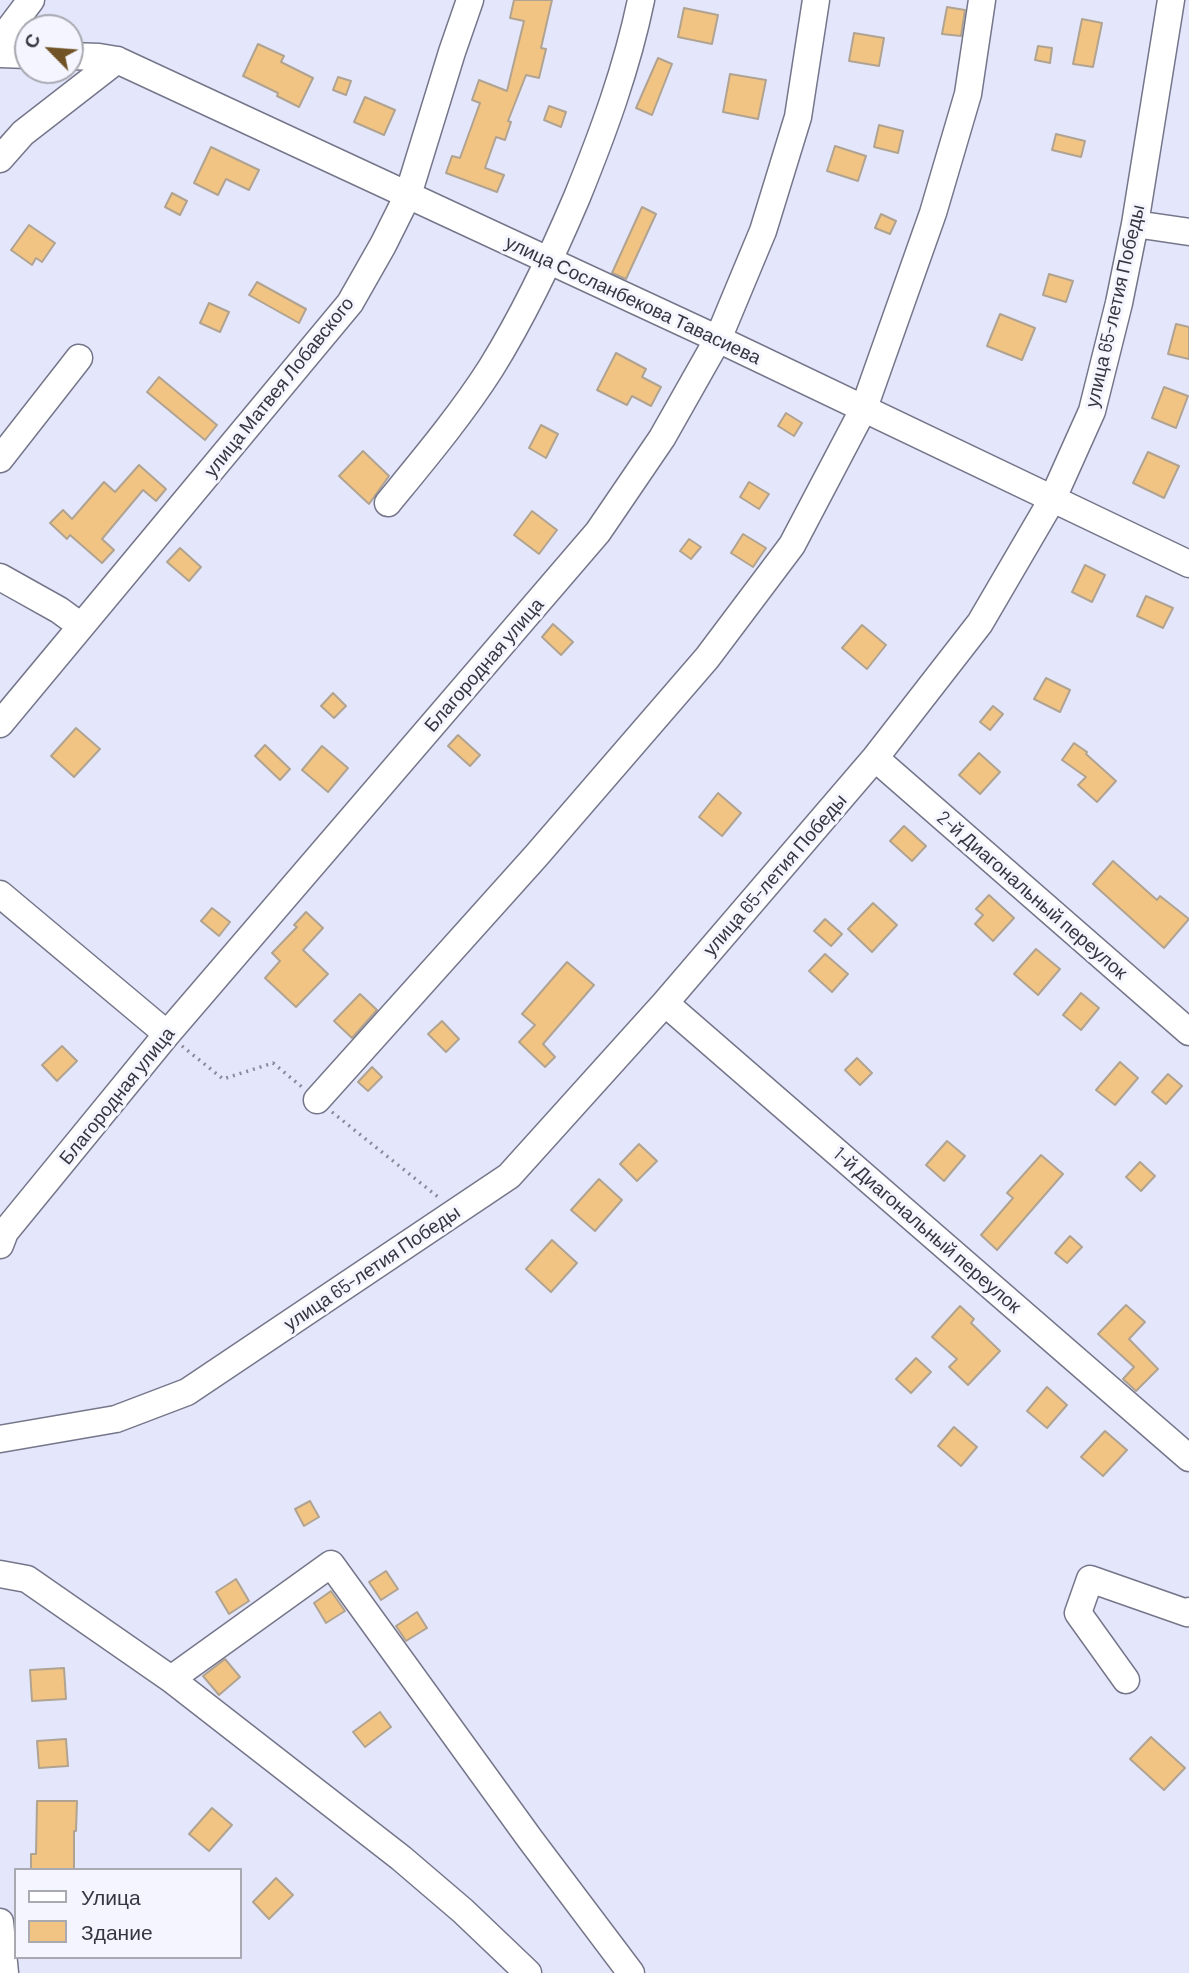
<!DOCTYPE html>
<meta charset="utf-8">
<style>
body{margin:0}
#map{position:relative;width:1189px;height:1973px;overflow:hidden;background:#e4e7fc;font-family:Barlow,sans-serif}
canvas{display:block}
.legend{position:absolute;left:14px;top:1868px;width:228px;height:91px;box-sizing:border-box;background:#f4f5fe;border:2px solid #a8a9b1;margin:0;padding:9px 12px;list-style:none;font-size:21px;color:#35363e}
.legend li{display:flex;align-items:center;gap:14px;height:35px}
.legend b{width:35px;border:2px solid #a8a9b1}
.north{position:absolute;left:14px;top:14px;width:70px;height:70px;box-sizing:border-box;background:#f4f5fe;border:2px solid #a8a9b1;border-radius:50%;rotate:295deg;font-size:19px;font-weight:700;line-height:28px;text-align:center;color:#35363e}
.north::after{content:'';display:block;margin:auto;width:24px;height:32px;background:#715327;clip-path:polygon(50% 0,100% 100%,50% 72%,0 100%)}
</style>
<div id="map">
<canvas width="1189" height="1973"></canvas>
<ul class="legend">
<li><b style="height:9px;background:#fff"></b>Улица</li>
<li><b style="height:19px;background:#f2c483"></b>Здание</li>
</ul>
<div class="north">С</div>
</div>
<script>
const ctx = document.querySelector('canvas').getContext('2d');
ctx.lineJoin = 'round';
function paint(path, color) { ctx.fillStyle = color; ctx.fill(path, 'evenodd'); }
function stroke(path, color, width, dash) { ctx.strokeStyle = color; ctx.lineWidth = width; ctx.lineCap = dash ? 'butt' : 'round'; ctx.setLineDash(dash || []); ctx.stroke(path); }
function label(font, color, halo, rows, align = 'center') {
  ctx.font = font + ' Barlow,sans-serif'; ctx.lineWidth = 6; ctx.setLineDash([]); ctx.textBaseline = 'middle'; ctx.strokeStyle = halo; ctx.fillStyle = color; for (const [text, x, y, turn = 0] of rows) {
    ctx.save(); ctx.translate(x, y); ctx.rotate((+turn || 0) * Math.PI / 180); ctx.textAlign = isNaN(turn) ? turn : align; if (halo) ctx.strokeText(text, 0, 0); ctx.fillText(text, 0, 0); ctx.restore();
  }
}
const building = new Path2D(`
 M514 0H552L541 48 546 49 539 78 526 75 508 121 511 122 505 140 496 137 485 168 504 175 497 192 446 173 452 156 460 158 480 103 472 100 479 80 507 91 524 21 510 18Z
 M947 7 965 10 961 36 942 34Z
 M684 8 718 15 712 44 678 37Z
 M1082 19 1102 23 1093 67 1073 64Z
 M854 33 884 38 879 66 849 61Z
 M258 44 284 56 281 62 313 78 299 107 277 96 278 93 243 76Z
 M1038 46 1052 48 1050 63 1035 60Z
 M658 58 672 64 652 115 636 108Z
 M730 74 766 80 758 119 723 112Z
 M338 77 351 81 346 95 333 90Z
 M365 97 395 110 384 135 354 122Z
 M549 106 566 112 561 127 544 120Z
 M879 125 903 131 898 153 874 147Z
 M1056 134 1085 141 1081 157 1052 150Z
 M835 146 866 156 858 181 827 171Z
 M211 147 259 170 249 190 226 179 218 195 194 183Z
 M172 193 187 201 180 215 165 207Z
 M642 207 656 214 626 279 612 273Z
 M881 214 896 221 890 234 875 228Z
 M29 225 55 243 42 262 36 258 32 265 11 250Z
 M1049 274 1073 281 1066 302 1043 295Z
 M257 282 306 309 299 323 249 295Z
 M209 303 229 312 220 332 200 323Z
 M1000 314 1035 328 1022 360 987 346Z
 M1176 324 1189 327V359L1168 354Z
 M616 353 646 369 642 377 661 387 651 406 632 396 627 405 597 390Z
 M159 377 217 425 205 440 147 392Z
 M1164 387 1188 396 1176 428 1152 418Z
 M786 413 802 423 794 436 778 426Z
 M541 425 558 434 546 458 529 448Z
 M363 451 389 476 369 504 339 476Z
 M1148 452 1179 466 1164 498 1133 483Z
 M139 465 166 489 156 501 143 490 102 539 114 550 102 563 70 535 67 539 50 523 63 510 72 519 104 482 115 492Z
 M749 482 769 494 759 509 740 497Z
 M532 511 557 530 539 554 514 535Z
 M743 534 766 548 753 567 731 553Z
 M689 539 701 547 691 559 680 551Z
 M180 548 201 567 189 581 167 562Z
 M1085 565 1105 575 1092 602 1072 592Z
 M1146 596 1173 608 1163 628 1137 616Z
 M553 624 573 642 561 655 542 637Z
 M862 625 886 645 867 669 842 648Z
 M1046 678 1070 690 1060 712 1034 699Z
 M333 693 346 706 334 718 321 706Z
 M993 706 1003 714 990 730 980 722Z
 M76 728 100 749 74 777 51 756Z
 M458 735 480 755 470 766 448 746Z
 M1074 743 1087 752 1086 754 1116 781 1097 802 1078 785 1086 777 1062 760Z
 M265 745 290 769 280 780 255 756Z
 M322 746 348 768 328 792 302 770Z
 M979 753 1000 772 980 794 959 775Z
 M718 793 741 813 722 836 699 817Z
 M904 826 926 846 912 861 890 841Z
 M1113 861 1157 900 1160 896 1189 919 1164 948 1093 884Z
 M989 895 1014 918 993 941 975 924 983 915 976 909Z
 M873 903 897 925 872 952 848 929Z
 M212 908 230 922 219 936 201 921Z
 M306 912 323 928 303 950 328 974 296 1007 265 978 280 961 272 953 297 927 294 925Z
 M825 919 842 934 831 946 814 931Z
 M1036 949 1060 969 1038 995 1014 974Z
 M825 954 848 974 832 992 809 971Z
 M567 962 594 985 543 1044 555 1057 545 1067 519 1042 535 1025 522 1014Z
 M1081 993 1099 1008 1081 1030 1063 1015Z
 M360 994 377 1010 352 1038 334 1021Z
 M442 1021 459 1039 446 1052 428 1034Z
 M62 1046 77 1061 57 1081 42 1065Z
 M857 1058 872 1073 860 1085 845 1070Z
 M1120 1062 1138 1078 1115 1105 1096 1090Z
 M372 1067 382 1077 368 1091 358 1082Z
 M1168 1074 1182 1086 1166 1104 1152 1092Z
 M947 1141 965 1156 944 1181 926 1165Z
 M639 1144 657 1161 637 1181 620 1164Z
 M1041 1155 1063 1174 997 1250 981 1235 1013 1198 1007 1193Z
 M1140 1162 1155 1176 1141 1191 1126 1177Z
 M599 1179 622 1200 595 1231 571 1210Z
 M1070 1236 1082 1247 1067 1263 1055 1253Z
 M552 1240 577 1263 551 1292 526 1269Z
 M1126 1305 1145 1322 1129 1339 1158 1369 1136 1391 1123 1379 1134 1367 1098 1334Z
 M960 1306 974 1319 971 1323 1000 1351 968 1385 949 1367 957 1359 932 1337Z
 M916 1358 931 1372 911 1393 896 1379Z
 M1047 1387 1067 1405 1047 1428 1027 1411Z
 M954 1427 977 1447 961 1466 938 1446Z
 M1105 1431 1127 1450 1103 1476 1081 1457Z
 M310 1501 319 1517 304 1526 295 1509Z
 M386 1571 398 1589 381 1600 369 1582Z
 M236 1579 249 1601 229 1614 216 1592Z
 M331 1591 345 1611 326 1623 314 1603Z
 M417 1612 427 1628 406 1641 396 1626Z
 M225 1659 240 1677 219 1695 203 1676Z
 M64 1668 66 1699 32 1701 30 1670Z
 M380 1712 391 1727 365 1747 353 1732Z
 M1151 1737 1185 1768 1164 1790 1130 1759Z
 M66 1739 68 1766 39 1768 37 1741Z
 M37 1801H77L76 1831H74V1870H31V1854H36Z
 M212 1808 232 1825 209 1851 189 1834Z
 M276 1878 293 1895 269 1919 253 1902Z`);
paint(building, '#f2c483');
stroke(building, '#b0a391', 2);
const minor = new Path2D(`
 M0 41 31 0
 M0 54 28 55
 M70 56 99 57 117 60 718 339 1189 564
 M0 159 23 133 117 60
 M1135 224 1189 232
 M0 459 79 358
 M388 503C424 459 461 415 491 368 525 313 552 256 577 197 603 133 627 68 641 0
 M0 577 59 610 81 626
 M0 724 350 303 383 245 408 195 452 52 470 0
 M875 758 1189 1032
 M0 894 167 1034
 M665 1003 1189 1458
 M317 1100 536 856 707 658 792 545 864 408 933 213 968 94 982 0
 M0 1245 5 1232 167 1034 598 532 662 438 718 339 763 231 798 117 816 0
 M0 1439 116 1419 187 1392 509 1176 665 1003 875 758 980 623 1053 498 1092 411 1119 303 1135 224 1171 0
 M0 1574 27 1579 171 1679 401 1858 463 1911 528 1973
 M171 1679 331 1564 530 1839 631 1973
 M1126 1680 1078 1613 1090 1579 1187 1613 1189 1611
 M0 1922 5 1973`);
stroke(minor, '#75768a', 29);
stroke(new Path2D(`
 M182 1046 223 1079 273 1063 302 1087
 M332 1112 438 1197`), '#898b9a', 3.5, [2, 5]);
stroke(minor, '#fff', 26);
label('19px', '#35363e', '#f4f5fe', [
 ["улица Сосланбекова Тавасиева",633,300,25],
 ["улица 65-летия Победы",1115,306,-77],
 ["улица Матвея Лобавского",279,387,-51],
 ["Благородная улица",484,665,-49],
 ["улица 65-летия Победы",775,875,-49],
 ["2-й Диагональный переулок",1032,895,41],
 ["Благородная улица",117,1096,-51],
 ["1-й Диагональный переулок",927,1230,41],
 ["улица 65-летия Победы",372,1268,-34]
]);
</script>
